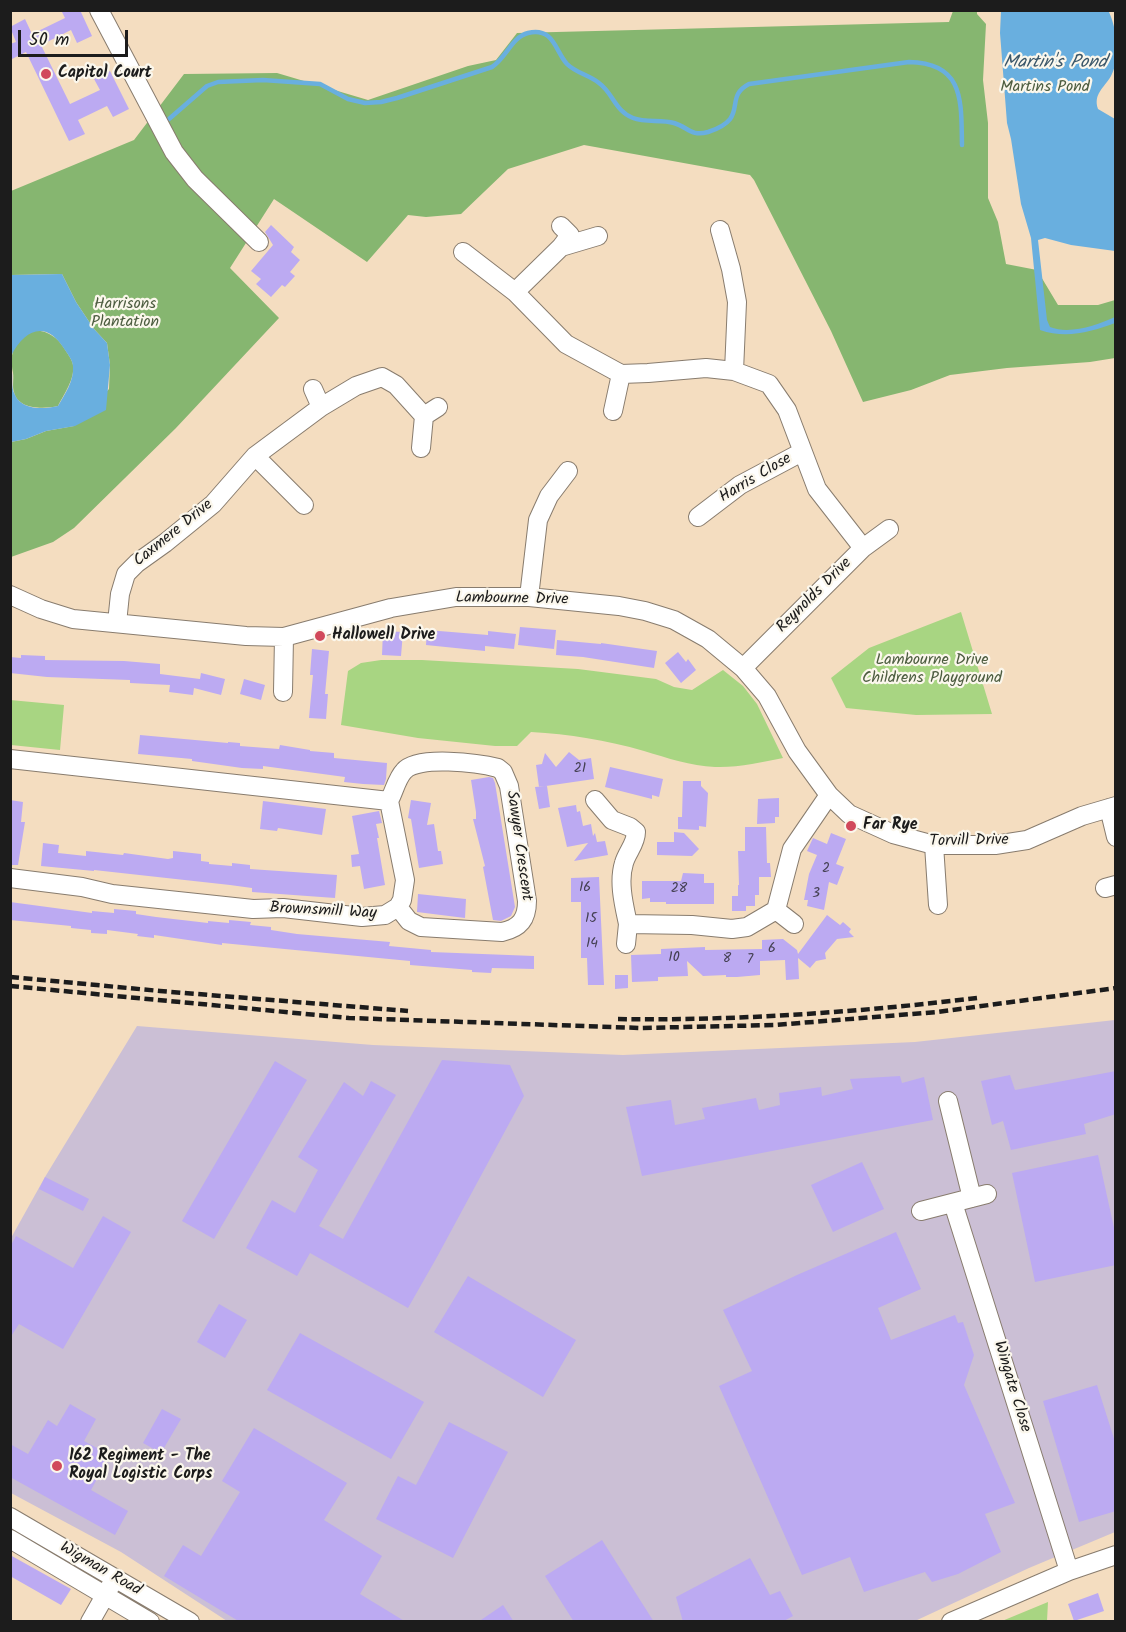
<!DOCTYPE html>
<style>
body{margin:0}
#map{position:relative;width:1126px;height:1632px;overflow:hidden;background:#f4ddc0;font-family:Kalam,sans-serif}
canvas{display:block}
.frame{position:absolute;inset:0;border:12px solid #1c1c1c;pointer-events:none}
.scale{position:absolute;left:18px;top:30px;width:110px;height:27px;box-sizing:border-box;border:3px solid #1c1c1c;border-top:0;padding-left:8px;font-size:18px;line-height:21px;white-space:nowrap;color:#1c1c1c;-webkit-text-stroke:4px #fbf7ec;paint-order:stroke}
</style>
<div id="map">
<canvas width="1126" height="1632"></canvas>
<div class="frame"></div>
<div class="scale">50 m</div>
</div>
<script>
const ctx = document.querySelector('canvas').getContext('2d');
ctx.lineJoin = 'round';
function paint(path, color) { ctx.fillStyle = color; ctx.fill(path, 'evenodd'); }
function stroke(path, color, width, dash) { ctx.strokeStyle = color; ctx.lineWidth = width; ctx.lineCap = dash ? 'butt' : 'round'; ctx.setLineDash(dash || []); ctx.stroke(path); }
function label(font, color, halo, rows, align = 'center') {
  ctx.font = font + ' Kalam,sans-serif'; ctx.lineWidth = 4.5; ctx.setLineDash([]); ctx.textBaseline = 'middle'; ctx.strokeStyle = halo; ctx.fillStyle = color; for (const [text, x, y, turn = 0] of rows) {
    ctx.save(); ctx.translate(x, y); ctx.rotate((+turn || 0) * Math.PI / 180); ctx.textAlign = isNaN(turn) ? turn : align; if (halo) ctx.strokeText(text, 0, 0); ctx.fillText(text, 0, 0); ctx.restore();
  }
}
paint(new Path2D(`
 M1115 1020V1532L1029 1568 915 1621H227L121 1552 11 1493V1238L45 1177 137 1026 373 1045 623 1055 915 1042Z`), '#cbbfd5');
paint(new Path2D(`
 M961 612 992 714 916 715 846 708 831 678 869 648Z
 M381 660H422L578 669 656 679 674 687 692 690 723 670 743 686 757 704 783 758C762 762 737 768 715 767 690 766 668 758 644 751 606 740 569 734 531 732L517 746H495L418 738 341 725 348 671 361 663Z
 M10 700 64 705 60 750 11 745Z
 M11 1526 97 1578V1580L11 1530Z
 M1048 1602 1047 1621H1002Z`), '#a8d582');
paint(new Path2D(`
 M953 11H977V14L986 24 983 80 988 123V198L998 222 1006 264 1037 270 1058 305H1098L1115 300V358L1090 362 1007 368 950 375 911 390 863 402 831 331 754 180 750 175 584 145 508 169 461 214 426 217 408 215 367 262 274 199 230 268 279 318 176 428 74 528 53 542 11 557V442L26 439 46 431 74 426 109 389 110 365 107 343 94 329 76 302 62 274 11 275V191L134 140 184 74 277 73 368 100 468 66 496 60 517 33 949 22Z
 M36 330C49 332 57 337 64 348 67 353 72 359 73 365 75 379 64 394 58 406 44 409 18 410 14 392 12 386 14 379 13 373 9 351 14 340 36 330Z`), '#86b670');
paint(new Path2D(`
 M1108 10C1117 28 1121 58 1111 76 1104 88 1093 94 1098 109L1115 119V251L1071 245 1045 238 1038 240 1047 320 1050 327C1070 335 1097 325 1115 317V323C1091 332 1066 339 1040 330L1031 238 1021 204 1011 139 1007 123 1000 33 1001 11Z
 M62 274 76 302 94 329 107 343 110 365 106 410 75 426 46 431 26 439 11 442V367C14 376 10 387 15 395 22 411 45 409 58 406 65 394 74 381 73 367 73 361 69 356 65 350 47 320 25 328 11 356V275Z`), '#69afdf');
stroke(new Path2D(`
 M169 119 207 86 218 82 263 80 320 84 348 99 365 103 381 102 397 98 492 67C506 58 512 37 528 33 554 27 555 51 567 64 576 73 589 75 599 83 613 93 615 111 633 118 646 123 661 119 674 123 688 127 691 137 708 132 751 118 722 98 749 84L909 62C965 63 961 102 962 145`), '#69afdf', 4.5);
paint(new Path2D(`
 M61 10H80L92 36 77 43 71 30 41 45 70 104 100 90 94 79 110 71 129 109 113 117 107 106 78 120 85 134 69 141 26 52 10 60V44L16 42 10 27 25 19 32 34 65 18Z
 M271 225 294 247 291 252 300 260 290 272 295 276 285 287 282 285 271 297 256 284 261 279 251 271 273 245 265 232Z
 M520 627 556 630 554 649 518 645Z
 M427 630 488 635V631L516 634 514 649 485 646V651L426 645Z
 M383 631 403 632 401 656 382 655Z
 M557 640 601 644V643L657 651 654 668 583 657 556 655Z
 M312 649 329 651 325 694H328L326 719 309 718 313 675H310Z
 M678 652 686 662 688 659 696 670 681 683 665 663Z
 M21 655 45 656V660L124 661 160 664V674L200 679 201 673 225 679 221 695 194 688 193 695 169 692 170 685 130 683V680L47 677 10 673V657L21 658Z
 M244 679 265 685 261 700 240 694Z
 M140 735 228 743V742L240 743V746L279 749 280 745 310 750V751L334 753V758L387 763 386 779 384 785 363 784 344 782 345 777 263 766V769L242 768 192 761V759L138 754Z
 M569 752 579 760 591 758 594 779 539 787 536 765 542 764 545 753 556 767Z
 M610 767 663 779 659 797 652 795V799L605 787Z
 M489 777 493 778 495 783 515 907 511 916 501 921 493 920 483 867 485 866 473 819H476V812L471 780Z
 M683 781H701V786L708 793 706 827 699 826V830L678 829V817H682Z
 M547 786 550 807 539 809 535 787Z
 M779 798V817H775V823L757 824 758 799Z
 M10 800 23 802 21 822H25L18 865H10Z
 M411 800 431 803 427 825 434 824 438 851H441L443 864 419 868 411 819 408 818Z
 M263 801 326 809 322 835 278 828 277 831 260 829Z
 M576 805 577 812 580 811 583 826 591 824 593 836 595 833 597 842 605 841 608 855 574 861 588 843 567 847 558 808Z
 M379 811 382 823 376 824 379 838H377L385 885 364 889 360 866 352 867 351 855 359 854 352 816Z
 M745 827H766L767 863H770L771 877H759V895H755V906H746V911H732V896H738V885H739L738 851H745Z
 M674 832 684 833 699 849 692 856 657 855V842H674Z
 M831 833 846 839 836 864 844 867 837 885 829 882 824 910 807 906 808 900H804L809 874 817 855 807 851 813 838 827 844Z
 M43 843 59 845 58 853 86 856V851L123 855 124 853 168 859 173 858V851L201 854V861L209 862V864L232 866V863L250 865V869L337 875 335 898 252 892V888L230 885 94 870V871L41 866Z
 M683 873 704 874V883H714V904H666V902H650V898L642 899V881H681Z
 M599 877 604 985H588L587 958H581V902H571V878Z
 M418 894 466 899 465 918 417 912Z
 M10 902 92 913V911L114 913V909L136 911V914L156 917 208 923V921L229 923V920L251 922 250 925 271 927V930L297 934 390 942 389 946 431 950V952L534 956V969L492 968 491 973 472 972V970L410 965V961L222 943V945L154 935V938L137 936 138 934 107 930V934L91 933V930L71 928V926L10 920Z
 M827 915 840 925 843 922 851 929 849 932 854 937 837 939 825 953 826 959 816 961 810 968 798 958 799 979 786 980 785 960 760 961V975L737 977H726V975L703 976 687 961 688 976 658 977V981L632 982 631 955 661 954V949L705 947V950L762 949V940L783 939 797 950 798 954Z
 M615 975H628V988L615 989Z
 M442 1060 510 1065 524 1096 437 1257 408 1308 310 1253 297 1276 246 1248 272 1200 295 1213 318 1170 298 1157 344 1082 363 1096 371 1081 396 1095 319 1226 343 1239Z
 M275 1061 307 1080 214 1239 182 1221Z
 M1116 1071V1114L1084 1124 1086 1134 1011 1150 1003 1121 992 1125 981 1081 1010 1075 1015 1090Z
 M900 1076 902 1083 924 1077 933 1120 642 1176 626 1107 671 1100 675 1125 705 1119 702 1108 756 1098 759 1110 780 1105 779 1093 821 1087 822 1096 853 1089 850 1079Z
 M1098 1155 1116 1237V1265L1035 1282 1012 1173Z
 M862 1162 884 1209 833 1232 811 1185Z
 M45 1177 89 1199 83 1211 39 1189Z
 M103 1216 131 1232 63 1349 19 1324 10 1338V1247L16 1236 73 1268Z
 M896 1232 921 1289 878 1308 891 1340 955 1315 958 1323 963 1322 974 1355 964 1385 1015 1503 985 1514 1001 1552 958 1574 932 1582 925 1572 864 1592 850 1557 802 1575 719 1386 752 1371 723 1310 797 1275Z
 M468 1276 576 1340 543 1397 434 1332Z
 M219 1304 247 1320 225 1358 197 1342Z
 M300 1333 424 1402 391 1459 267 1390Z
 M1097 1385 1116 1445V1511L1079 1522 1043 1401Z
 M70 1404 96 1419 84 1441 110 1455 91 1490 128 1511 115 1535 10 1477V1444L28 1454 48 1420 57 1426Z
 M162 1409 181 1419 161 1453 143 1443Z
 M449 1422 508 1452 453 1558 376 1519 398 1476 416 1485Z
 M254 1428 347 1483 324 1520 382 1556 360 1594 406 1622H240L164 1576 183 1545 201 1556 240 1492 222 1481Z
 M602 1540 654 1622H574L545 1576Z
 M10 1555 71 1589 61 1605 10 1576Z
 M750 1558 770 1595 780 1591 793 1616 782 1622H683L676 1597Z
 M1098 1593 1104 1611 1074 1621 1068 1604Z
 M503 1605 514 1622H478Z`), '#bcaaf2');
const minor = new Path2D(`
 M99 10 174 152 195 179 259 242
 M561 226 570 235 561 247
 M720 230 731 269 737 302 734 371
 M463 252 515 292 566 344 621 374 648 373 706 368 734 371 769 384 787 410 817 489 863 548
 M515 292 561 247 598 236
 M313 389 321 407
 M613 411 621 374
 M421 448 424 416 438 407
 M255 456 304 505
 M698 517 740 485 802 452
 M10 595 41 609 73 619 246 636 284 637 391 608 456 597H529L619 606 645 611 674 620 708 639 743 668 767 696 797 751 829 795 849 814 893 834 934 845H995L1027 840 1082 816 1116 806
 M529 597 538 520 549 496 568 471
 M117 623 120 594 126 574 137 563 165 543 213 504 255 456 321 407 356 386 382 377 396 385 424 416
 M743 668 863 548 889 529
 M283 692 284 637
 M10 759 389 801
 M595 800 612 820 630 827 636 832C636 844 627 852 624 863 618 882 624 905 628 924L692 925 732 929 747 927 776 910 792 849 829 795
 M389 801C394 792 397 778 404 771 417 755 479 763 498 768L503 772 509 786 527 901C527 919 520 928 502 932L421 927 409 921 398 907
 M1109 808 1116 837
 M934 845 938 905
 M10 878 82 887 112 894 253 909 283 908 362 917 385 915 398 907 402 900 405 880 389 801
 M1105 888 1116 885
 M776 910 794 924
 M626 944 628 924
 M948 1101 972 1198
 M953 1203 1069 1571
 M921 1211 987 1194
 M10 1517 190 1622
 M10 1539 150 1622
 M90 1622 111 1585
 M951 1622 1069 1571 1116 1555`);
stroke(minor, '#887c6e', 20);
stroke(minor, '#fff', 18);
stroke(new Path2D(`
 M10 977 160 991 408 1011
 M10 986 349 1018 641 1028 775 1025 937 1012 1116 988
 M618 1019C734 1021 861 1012 977 998`), '#1c1c1c', 4.5, [9, 4.5]);
for (const [x, y, r, color] of [
 [46,74,6,"#d1495b"],
 [320,636,6,"#d1495b"],
 [851,826,6,"#d1495b"],
 [57,1466,6,"#d1495b"]
]) { const dot = new Path2D(); dot.arc(x, y, r, 0, 2 * Math.PI); ctx.fillStyle = color; ctx.fill(dot); stroke(dot, '#fbf7ec', 2); }
label('14px', '#444052', null, [
 ["21",580,770],
 ["2",826,870],
 ["16",585,889],
 ["28",679,890],
 ["3",816,895],
 ["15",591,920],
 ["14",592,945],
 ["6",772,950],
 ["10",674,959],
 ["8",727,960],
 ["7",750,961]
]);
label('bold 16px', '#1c1c1c', '#fbf7ec', [
 ["Capitol Court",58,74],
 ["Hallowell Drive",332,636],
 ["Far Rye",863,826],
 ["162 Regiment - The",69,1457],
 ["Royal Logistic Corps",69,1475]
], 'left');
label('16px', '#4d5d40', '#fbf7ec', [
 ["Martins Pond",1045,88],
 ["Harrisons",125,305],
 ["Plantation",125,323],
 ["Lambourne Drive",932,661],
 ["Childrens Playground",932,679]
]);
label('16px', '#1c1c1c', '#fbf7ec', [
 ["Harris Close",756,479,-31],
 ["Caxmere Drive",174,534,-39],
 ["Reynolds Drive",815,596,-45],
 ["Lambourne Drive",512,600,1],
 ["Torvill Drive",969,842,-1],
 ["Sawyer Crescent",518,846,82],
 ["Brownsmill Way",323,912,3],
 ["Wingate Close",1011,1387,73],
 ["Wigman Road",100,1570,30]
]);
label('italic 18px', '#3b576a', '#fbf7ec', [
 ["Martin's Pond",1055,64]
]);
</script>
